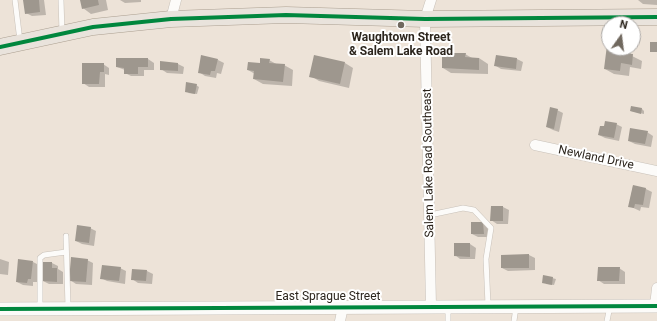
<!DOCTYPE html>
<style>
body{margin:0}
#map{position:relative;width:657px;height:321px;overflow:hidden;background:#ede3d8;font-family:Roboto,sans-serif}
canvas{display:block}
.north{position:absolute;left:601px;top:16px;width:40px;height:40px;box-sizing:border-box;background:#fff;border:1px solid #aba8a5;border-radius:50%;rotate:14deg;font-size:11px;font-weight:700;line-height:16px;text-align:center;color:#2c251d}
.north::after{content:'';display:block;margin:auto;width:14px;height:18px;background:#70685e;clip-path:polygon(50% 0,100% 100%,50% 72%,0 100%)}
</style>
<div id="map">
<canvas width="657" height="321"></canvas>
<div class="north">N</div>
</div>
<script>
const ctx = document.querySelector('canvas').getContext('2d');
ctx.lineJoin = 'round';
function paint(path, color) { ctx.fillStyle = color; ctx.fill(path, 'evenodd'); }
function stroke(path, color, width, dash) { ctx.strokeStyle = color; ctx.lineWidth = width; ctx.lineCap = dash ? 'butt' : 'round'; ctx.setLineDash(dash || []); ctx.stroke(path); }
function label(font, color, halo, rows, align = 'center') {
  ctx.font = font + ' Roboto,sans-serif'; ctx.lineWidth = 4; ctx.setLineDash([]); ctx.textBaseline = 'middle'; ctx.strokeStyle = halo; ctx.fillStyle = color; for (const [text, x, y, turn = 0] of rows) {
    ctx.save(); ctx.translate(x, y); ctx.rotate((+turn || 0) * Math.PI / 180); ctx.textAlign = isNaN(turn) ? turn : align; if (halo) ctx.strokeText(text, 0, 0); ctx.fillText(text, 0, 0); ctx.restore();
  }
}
paint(new Path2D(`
 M24 0H44L46 15 32 16 26 13Z
 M81 0H106L108 10 91 14 83 8Z
 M120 0H141V2L125 3Z
 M638 0H657V5L643 4Z
 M609 46V48H623L631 53 630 55 642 61 641 69 630 67 629 76 614 74 605 69Z
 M465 54 472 58H479L488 64V74L451 73 443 68Z
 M117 59H148L154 63V70H144V76H131L125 73V70L117 67Z
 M517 59 523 62 521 71 501 69 496 66Z
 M218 60 224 63 221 74 217 73 216 78 205 76 199 72Z
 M269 60 278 65H284L293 70 292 86 263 84 254 79 255 74 248 70Z
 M161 63 178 64 184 67 183 74 167 73 161 69Z
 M345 63 353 68 349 88 319 81 311 76Z
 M103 64 109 68V75L105 74V87H89L83 83Z
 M196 85 199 87 197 94 188 93Z
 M642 109 644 111V114L631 111Z
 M557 110 563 113 559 132 553 130 547 127Z
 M616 124 622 127 619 141 605 138 599 135Z
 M647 132 653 136 651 147 635 144 629 141Z
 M633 186 646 189 652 192 649 208 641 207 640 211 629 206Z
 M503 207 509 210 508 224H497L491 220Z
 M483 223 489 226 490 237H478L472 234Z
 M90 228 96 231 94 246 82 244 76 241Z
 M470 244 476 248 475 259H460L455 255Z
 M529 255 535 258V270L508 271 502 268Z
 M0 259 9 262 8 275 0 274Z
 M87 260 93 263 92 285 76 284 70 280Z
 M33 262 39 265 37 282H33V286L23 285 17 282Z
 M52 263 58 266V269L63 272V284H49L43 281Z
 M120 268 126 271 125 284 107 281 101 278Z
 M619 268 625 272V284H604L598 280Z
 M147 271 153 274 152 284 138 283 132 279Z
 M544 276 556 279 554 285 546 284Z`), '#0003');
paint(new Path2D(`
 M23 0H39L40 12 25 14Z
 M80 0H98L99 5 82 9Z
 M650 42H657V52H650Z
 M607 45H609V48H622L621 53 633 54 632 65 621 63 620 71 604 69Z
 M442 53H466L465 57 479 58V70L442 68Z
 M201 55 218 59 215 71H211L210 75 198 73Z
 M314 55 345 62 340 84 309 77Z
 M496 55 517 58 516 69 494 66Z
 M116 58H148V67H138V74H124V68L116 67Z
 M260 58 270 59 269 63 285 64 283 82 253 79 254 71 247 70 248 62 260 63Z
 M160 61 178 63V71L160 70Z
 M82 63H104V72H100L99 84H82Z
 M186 82 197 84 195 94 185 92Z
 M631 106 642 108 641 114 630 111Z
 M550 107 558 109 554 129 546 127Z
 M605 121 617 123 614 138 598 135 600 126H604Z
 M630 128 648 131 645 144 628 141Z
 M633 185 646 188 643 205 635 204 634 208 628 207Z
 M491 206H503V221H490Z
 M471 222H483L484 234H471Z
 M77 225 91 227 89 243 75 241Z
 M454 243H470V257L454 256Z
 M529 254V268H501V255Z
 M71 257 88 259 86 282 69 281Z
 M18 259 33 261 31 279H28L27 283 16 282Z
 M42 262H52V268H57V282L42 281Z
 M102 265 121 267 119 281 100 279Z
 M598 267H620L619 281H597Z
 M132 269 147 270 146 281 131 280Z
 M543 275 553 277 552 285 542 283Z`), '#9e978e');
const service = new Path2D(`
 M15 0 20 41
 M61 0 62 32
 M430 215 463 208 474 210 491 228 486 259 488 305
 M66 236 68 307
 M40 308V258L44 255 66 252
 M448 321V307
 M514 321 516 307
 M607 321 610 306`);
const minor = new Path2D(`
 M431 0 425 19 431 306
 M171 19 176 0
 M535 145 657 171
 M655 306 657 288
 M340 321 343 307`);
const tertiary = new Path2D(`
 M0 309 657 306`);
const primary = new Path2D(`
 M0 47 93 27 171 19 286 15 425 19 657 17`);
stroke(service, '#c8c1b9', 6);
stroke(minor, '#c8c1b9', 11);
stroke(tertiary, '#c8c1b9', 14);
stroke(primary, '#ab9f90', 17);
stroke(service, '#fcfbf9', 5);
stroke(minor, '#fcfbf9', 10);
stroke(tertiary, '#fcfbf9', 13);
stroke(primary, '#e9e3dc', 16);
stroke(new Path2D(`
 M0 47 93 27 171 19 286 15 425 19 657 17
 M0 309 657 306`), '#00873e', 4);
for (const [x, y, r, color] of [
 [401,25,4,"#70685e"]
]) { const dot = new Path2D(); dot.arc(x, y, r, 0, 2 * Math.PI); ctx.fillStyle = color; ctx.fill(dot); stroke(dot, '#fff', 1.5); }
label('bold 12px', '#2c251d', '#fff', [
 ["Waughtown Street",401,38],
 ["& Salem Lake Road",401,52]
]);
label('12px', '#2c251d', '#fff', [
 ["Newland Drive",596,158,12],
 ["Salem Lake Road Southeast",429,163,-91],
 ["East Sprague Street",328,297]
]);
</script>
